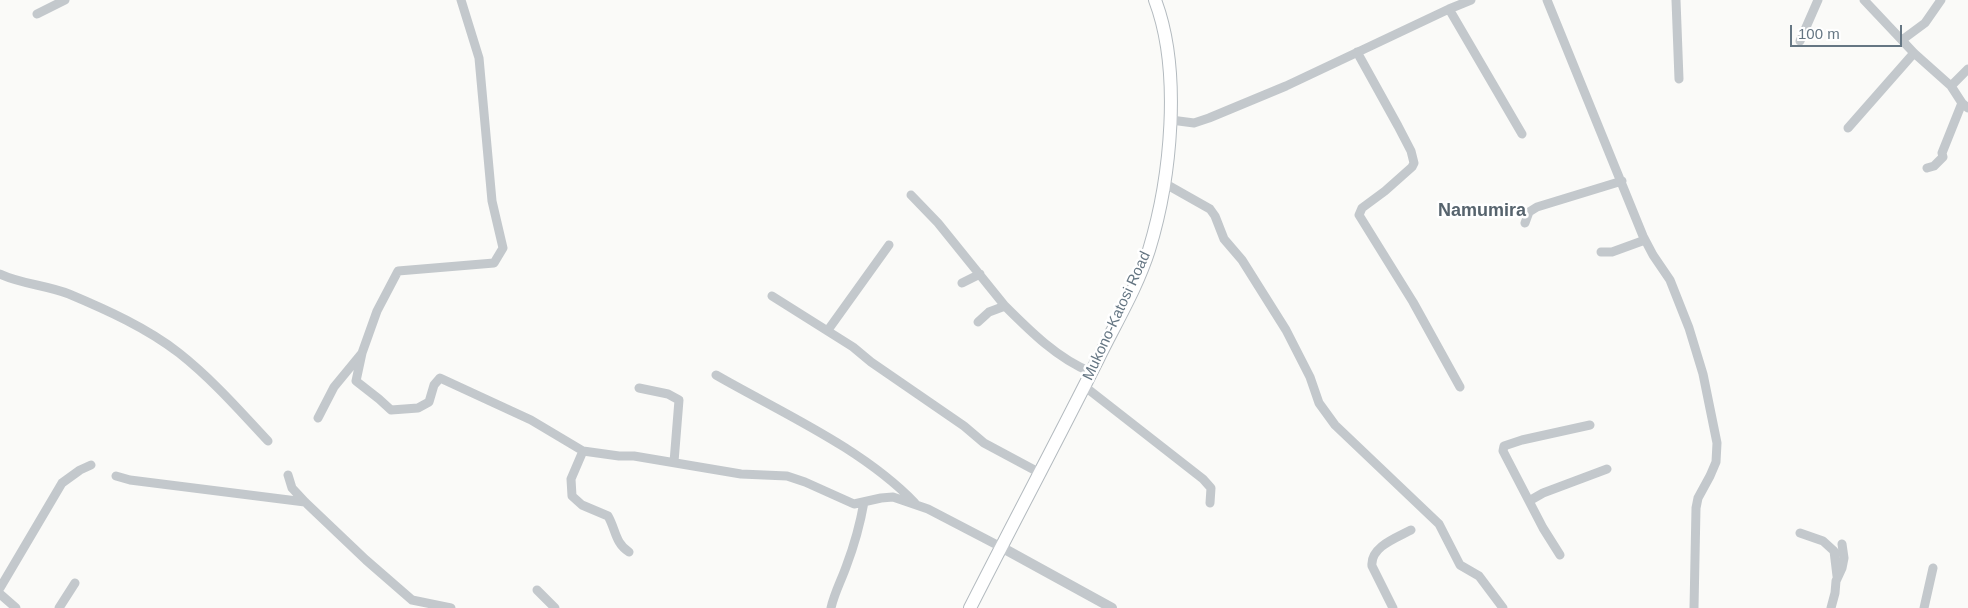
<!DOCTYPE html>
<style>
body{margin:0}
#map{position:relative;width:1968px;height:608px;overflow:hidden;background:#fafaf8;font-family:Helvetica,sans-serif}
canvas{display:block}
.scale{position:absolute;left:1790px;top:25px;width:112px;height:22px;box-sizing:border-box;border:2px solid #657683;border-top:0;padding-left:6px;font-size:15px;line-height:18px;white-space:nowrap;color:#657683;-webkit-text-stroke:4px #fff;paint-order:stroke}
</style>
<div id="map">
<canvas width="1968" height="608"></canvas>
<div class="scale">100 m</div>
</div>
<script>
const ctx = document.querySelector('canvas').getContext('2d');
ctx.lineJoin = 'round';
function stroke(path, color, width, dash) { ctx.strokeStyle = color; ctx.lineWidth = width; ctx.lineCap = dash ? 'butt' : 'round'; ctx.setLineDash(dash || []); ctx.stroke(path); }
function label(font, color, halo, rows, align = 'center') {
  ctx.font = font + ' Helvetica,sans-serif'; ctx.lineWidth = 5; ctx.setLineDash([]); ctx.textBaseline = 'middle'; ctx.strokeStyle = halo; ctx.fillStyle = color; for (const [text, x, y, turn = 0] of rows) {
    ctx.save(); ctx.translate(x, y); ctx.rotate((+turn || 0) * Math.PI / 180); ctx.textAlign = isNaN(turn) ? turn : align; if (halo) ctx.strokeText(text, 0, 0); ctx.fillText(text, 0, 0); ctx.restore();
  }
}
const secondary = new Path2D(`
 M970 608C1012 525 1056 443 1098 359 1115 324 1137 288 1149 250 1171 178 1182 71 1155 0`);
stroke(secondary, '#b3babf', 14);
stroke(new Path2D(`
 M1547 0 1643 236 1653 255 1670 280 1689 328 1703 374 1717 443 1716 462 1710 476 1698 498 1696 508 1694 608
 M1676 0 1679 79
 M1864 0 1914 53 1951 86 1962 103 1968 108
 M1449 9 1522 134
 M37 14 65 0
 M1902 40 1925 23 1941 0
 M1800 41 1818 0
 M1357 52 1398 126 1411 151 1414 163 1412 167 1385 191 1362 208 1359 215 1413 302 1460 387
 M1951 86 1968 69
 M1171 120 1194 123 1209 118 1286 86 1449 9 1471 0
 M1848 128 1914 53
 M1927 168 1934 166 1943 157 1942 153 1962 103
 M1164 183 1210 209 1215 216 1224 239 1242 260 1286 330 1310 377 1319 403 1335 425 1439 524 1460 565 1479 576 1503 608
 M911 195 938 223 1005 306 989 312 978 322
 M1525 223 1529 212 1537 207 1622 181
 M1601 252H1612L1645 240
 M0 274C21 284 46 285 69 294 107 310 147 328 179 353 212 379 240 411 268 441
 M962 283 980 274
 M772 296 853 347 871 362 964 426 984 443 1040 473
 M1005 306C1030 331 1058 359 1091 372
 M828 330 889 245
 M362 353 356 381 379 399 391 410 418 408 429 402 434 385 440 378 531 420 583 451 619 456H634L741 474 787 476 805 482 854 504 881 498 893 497 928 509 1001 547
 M716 375C782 413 862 448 915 503
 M1084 386 1203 479 1211 488 1210 503
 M639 388 668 394 679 400 674 462
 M318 418 334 387 362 353 377 311 398 271 494 263 503 248 492 201 479 58 461 0
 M583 451 571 479 572 496 582 505 608 516C616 530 615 543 629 552
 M288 475 292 488 305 502 366 560 412 600 451 608
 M116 476 130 480 305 502
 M1529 501 1543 493 1607 469
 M1800 533 1823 541 1834 551 1837 576
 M1560 555 1543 528 1503 451 1504 446 1522 440 1590 425
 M0 588 62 483 80 470 91 465
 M537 590 555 608
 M0 594 16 608
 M59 608 75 583
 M831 608C834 594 841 581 846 567 854 546 860 525 864 502
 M1393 608 1372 566C1370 547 1396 538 1411 530
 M1831 608 1835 593 1836 581 1842 568 1844 558 1842 544
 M1924 608 1933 568`), '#c3c8cc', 9);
stroke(new Path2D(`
 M1001 547 1112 608`), '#c3c8cc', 10);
stroke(secondary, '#fff', 12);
label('15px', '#657683', '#fff', [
 ["Mukono-Katosi Road",1117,316,-65]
]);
label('bold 18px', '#57646e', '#fff', [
 ["Namumira",1482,211]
]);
</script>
